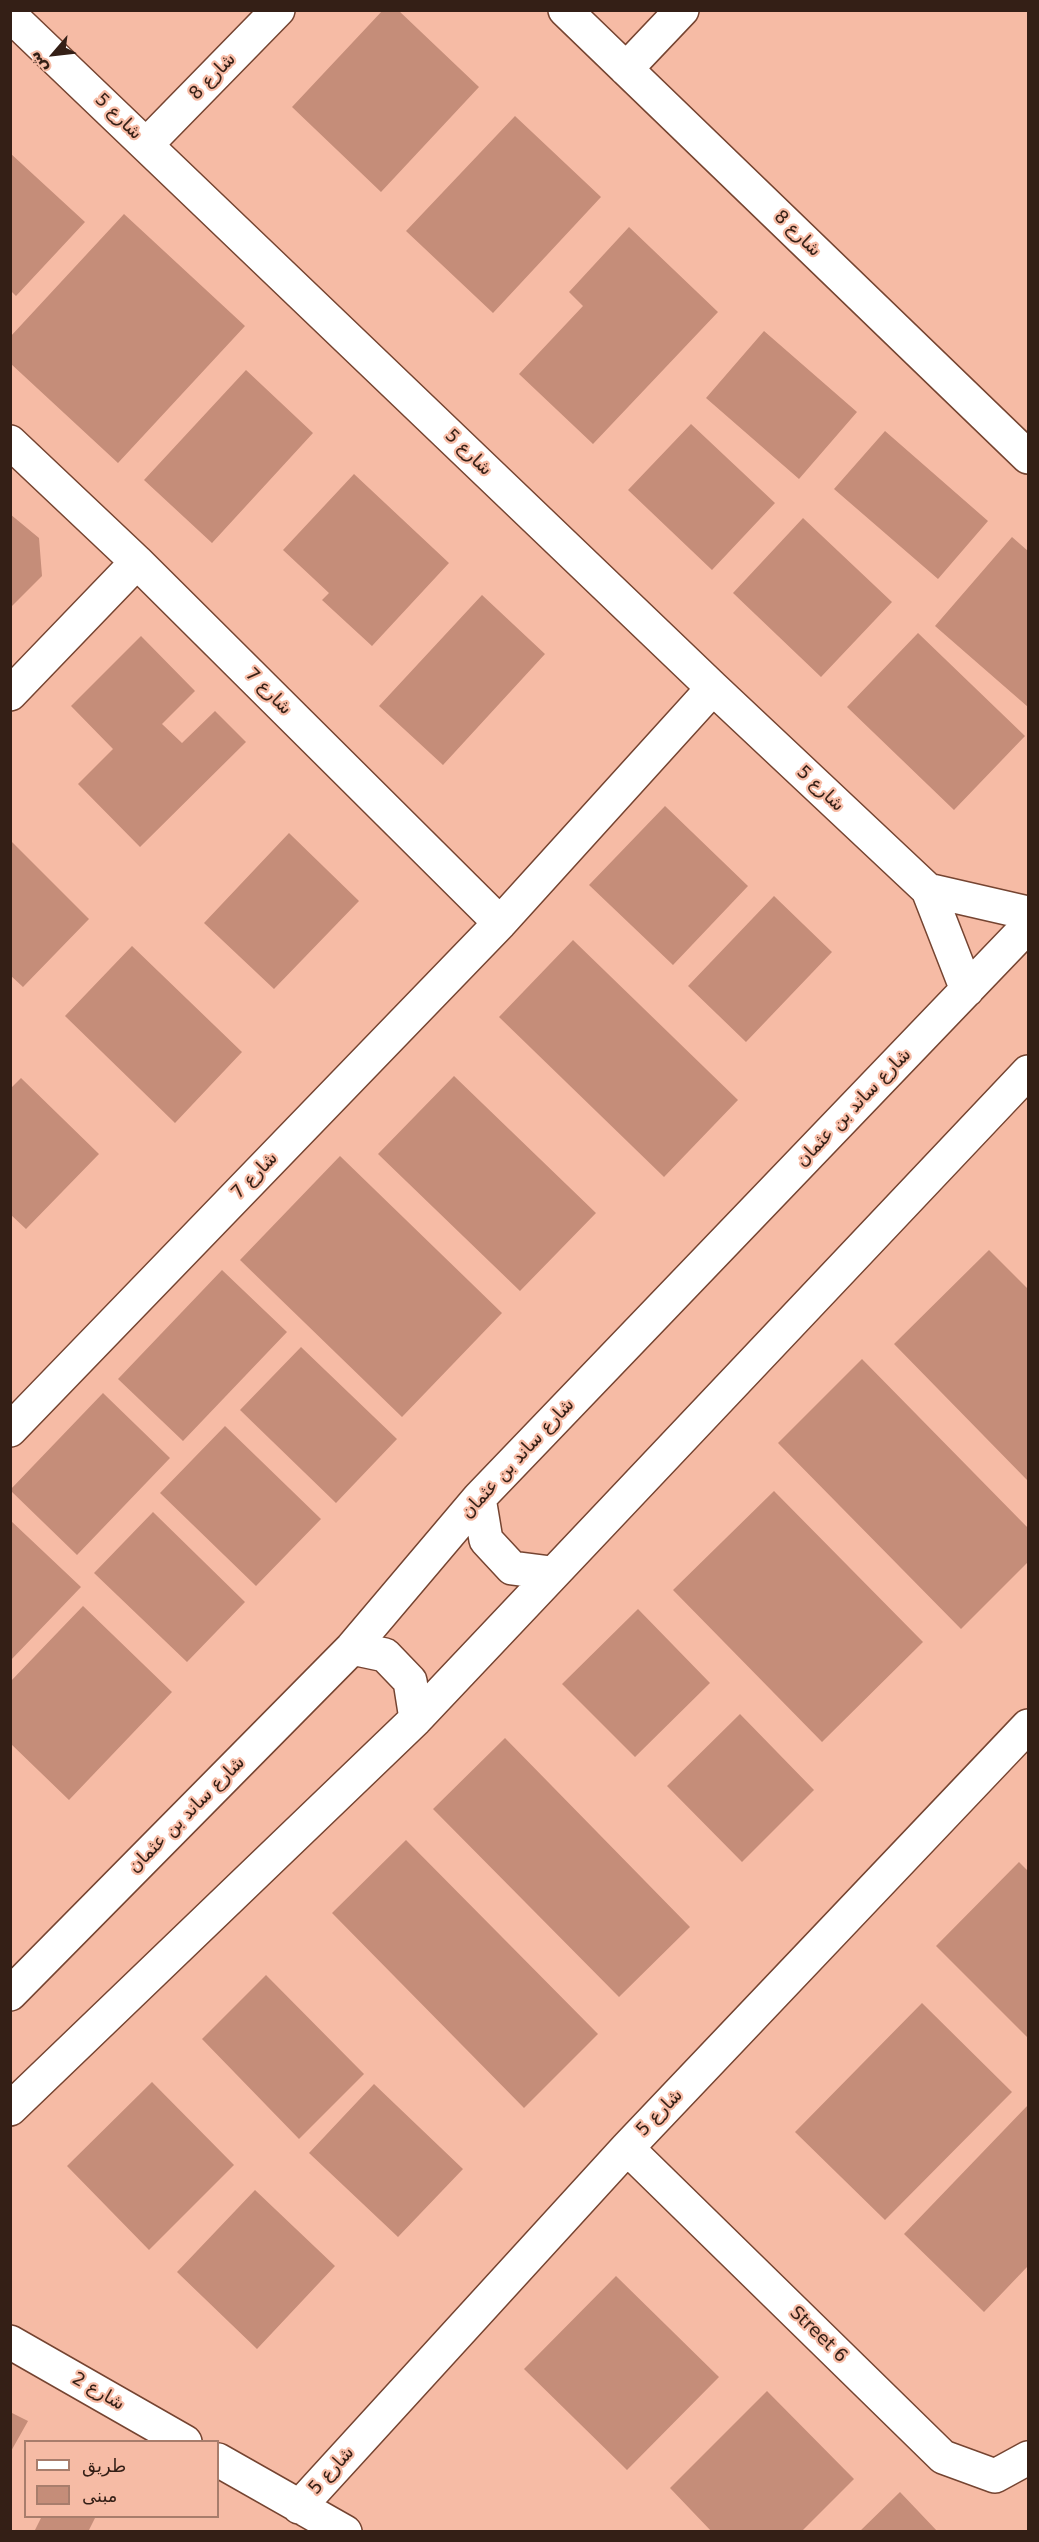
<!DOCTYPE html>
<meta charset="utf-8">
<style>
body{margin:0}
#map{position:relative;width:1039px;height:2542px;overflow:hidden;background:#f6bba5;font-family:"DejaVu Sans","Noto Naskh Arabic",sans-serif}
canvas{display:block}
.frame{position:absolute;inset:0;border:12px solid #341f16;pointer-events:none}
.legend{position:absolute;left:24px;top:2440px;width:195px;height:78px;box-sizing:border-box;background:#f6bba5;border:2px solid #a87d6c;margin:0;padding:8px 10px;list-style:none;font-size:18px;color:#341f16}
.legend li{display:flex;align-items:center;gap:12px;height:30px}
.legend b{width:30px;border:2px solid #a87d6c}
.north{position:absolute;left:24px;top:24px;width:60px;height:60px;-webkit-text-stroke:4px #f6bba5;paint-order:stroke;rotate:242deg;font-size:16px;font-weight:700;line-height:24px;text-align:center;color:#341f16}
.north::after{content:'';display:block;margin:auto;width:21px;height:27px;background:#341f16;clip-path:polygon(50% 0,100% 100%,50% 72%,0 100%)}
</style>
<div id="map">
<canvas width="1039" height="2542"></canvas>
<div class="frame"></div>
<ul class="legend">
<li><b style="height:8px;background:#fff"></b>طريق</li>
<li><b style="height:16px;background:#c58d79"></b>مبنى</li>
</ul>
<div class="north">ش</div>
</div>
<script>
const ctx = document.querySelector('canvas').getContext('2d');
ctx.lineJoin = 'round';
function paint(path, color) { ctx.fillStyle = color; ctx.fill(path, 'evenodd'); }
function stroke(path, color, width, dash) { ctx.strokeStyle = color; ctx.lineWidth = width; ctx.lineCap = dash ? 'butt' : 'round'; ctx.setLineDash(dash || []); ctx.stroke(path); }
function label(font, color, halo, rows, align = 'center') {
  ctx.font = font + ' "DejaVu Sans","Noto Naskh Arabic",sans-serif'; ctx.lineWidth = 4.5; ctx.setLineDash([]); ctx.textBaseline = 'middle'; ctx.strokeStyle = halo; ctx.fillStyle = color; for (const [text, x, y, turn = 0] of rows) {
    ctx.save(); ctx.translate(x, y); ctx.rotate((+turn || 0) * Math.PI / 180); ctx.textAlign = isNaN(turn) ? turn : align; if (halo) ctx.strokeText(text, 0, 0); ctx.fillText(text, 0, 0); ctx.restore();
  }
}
paint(new Path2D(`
 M383 10H398L479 87 381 192 292 107Z
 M515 116 601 197 493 313 406 231Z
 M10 153 85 222 16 296 10 290Z
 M124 214 245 326 118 463 10 363V337Z
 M629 227 718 312 593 444 519 374 583 306 569 292Z
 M764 331 857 412 799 479 706 398Z
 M246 370 313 433 212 543 144 480Z
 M691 424 775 503 712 570 628 490Z
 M885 431 988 521 938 579 834 489Z
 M354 474 449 563 372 646 322 600 329 593 283 550Z
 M10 514 39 538 42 576 10 608Z
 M803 518 892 602 821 677 733 593Z
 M1012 537 1028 551V707L935 626Z
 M482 595 545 654 443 765 379 706Z
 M918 633 1025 736 954 810 847 707Z
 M141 636 195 691 162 724 182 743 215 711 246 742 140 847 78 784 113 749 71 706Z
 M665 806 748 886 673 965 589 885Z
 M289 833 359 901 274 989 204 923Z
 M10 840 89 919 23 987 10 975Z
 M774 896 832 952 746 1042 688 986Z
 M573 940 738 1100 664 1177 499 1017Z
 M132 946 242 1052 175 1123 65 1016Z
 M454 1076 596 1213 520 1291 378 1154Z
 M21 1078 99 1154 26 1229 10 1214V1089Z
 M340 1156 502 1313 402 1417 240 1260Z
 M989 1250 1028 1289V1481L894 1344Z
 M222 1270 287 1332 183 1441 118 1379Z
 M301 1347 397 1439 336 1503 240 1410Z
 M862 1359 1028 1528V1562L961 1629 778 1443Z
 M103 1393 170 1458 77 1555 10 1490Z
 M225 1426 321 1519 256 1586 160 1493Z
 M774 1491 923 1642 822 1742 673 1590Z
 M153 1512 245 1602 187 1662 94 1573Z
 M10 1520 81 1587 10 1661Z
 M83 1606 172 1692 69 1800 10 1743V1682Z
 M638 1609 710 1683 635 1757 562 1684Z
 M740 1714 814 1790 742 1862 667 1786Z
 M505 1738 690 1927 619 1997 433 1809Z
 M406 1840 598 2034 524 2108 332 1913Z
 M1019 1862 1028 1871V2038L936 1946Z
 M266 1975 364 2074 299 2139 202 2039Z
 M922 2003 1012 2092 885 2220 795 2132Z
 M152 2082 234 2165 149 2250 67 2166Z
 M374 2084 463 2169 398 2237 309 2153Z
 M1028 2105V2266L984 2312 904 2234Z
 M255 2190 335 2266 257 2349 177 2272Z
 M616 2276 719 2377 627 2470 524 2369Z
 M767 2391 854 2479 801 2532H712L670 2488Z
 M10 2412 28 2421 10 2453Z
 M900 2492 938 2532H859Z
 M42 2516H96L88 2532H34Z`), '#c58d79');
const minor = new Path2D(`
 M565 10 1028 457
 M10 15 713 688 928 890 967 990
 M626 69 682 10
 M147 144 278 10
 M10 442 137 562 500 923
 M10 694 137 562
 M928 890 1028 913
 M10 1430 500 923 713 688
 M479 1498 486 1540 512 1568 551 1573
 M352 1648 385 1655 410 1681 416 1719
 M10 1994 352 1648 479 1498 1028 926
 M10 2109 416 1719 1028 1072
 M627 2148 943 2457 995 2476 1028 2458
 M10 2342 185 2442
 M218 2460 345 2532
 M299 2507 627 2148 1028 1726`);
stroke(minor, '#754431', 36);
stroke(minor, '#fff', 33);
label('18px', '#341f16', '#f6bba5', [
 ["شارع 8",213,77,-46],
 ["شارع 5",118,117,44],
 ["شارع 8",797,234,44],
 ["شارع 5",468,453,44],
 ["شارع 7",268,692,45],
 ["شارع 5",820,789,43],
 ["شارع ساند بن عثمان",854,1108,-46],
 ["شارع 7",255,1176,-46],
 ["شارع ساند بن عثمان",518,1459,-47],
 ["شارع ساند بن عثمان",187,1815,-45],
 ["شارع 5",660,2113,-46],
 ["Street 6",818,2335,44],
 ["شارع 2",98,2392,30],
 ["شارع 5",332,2471,-48]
]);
</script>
